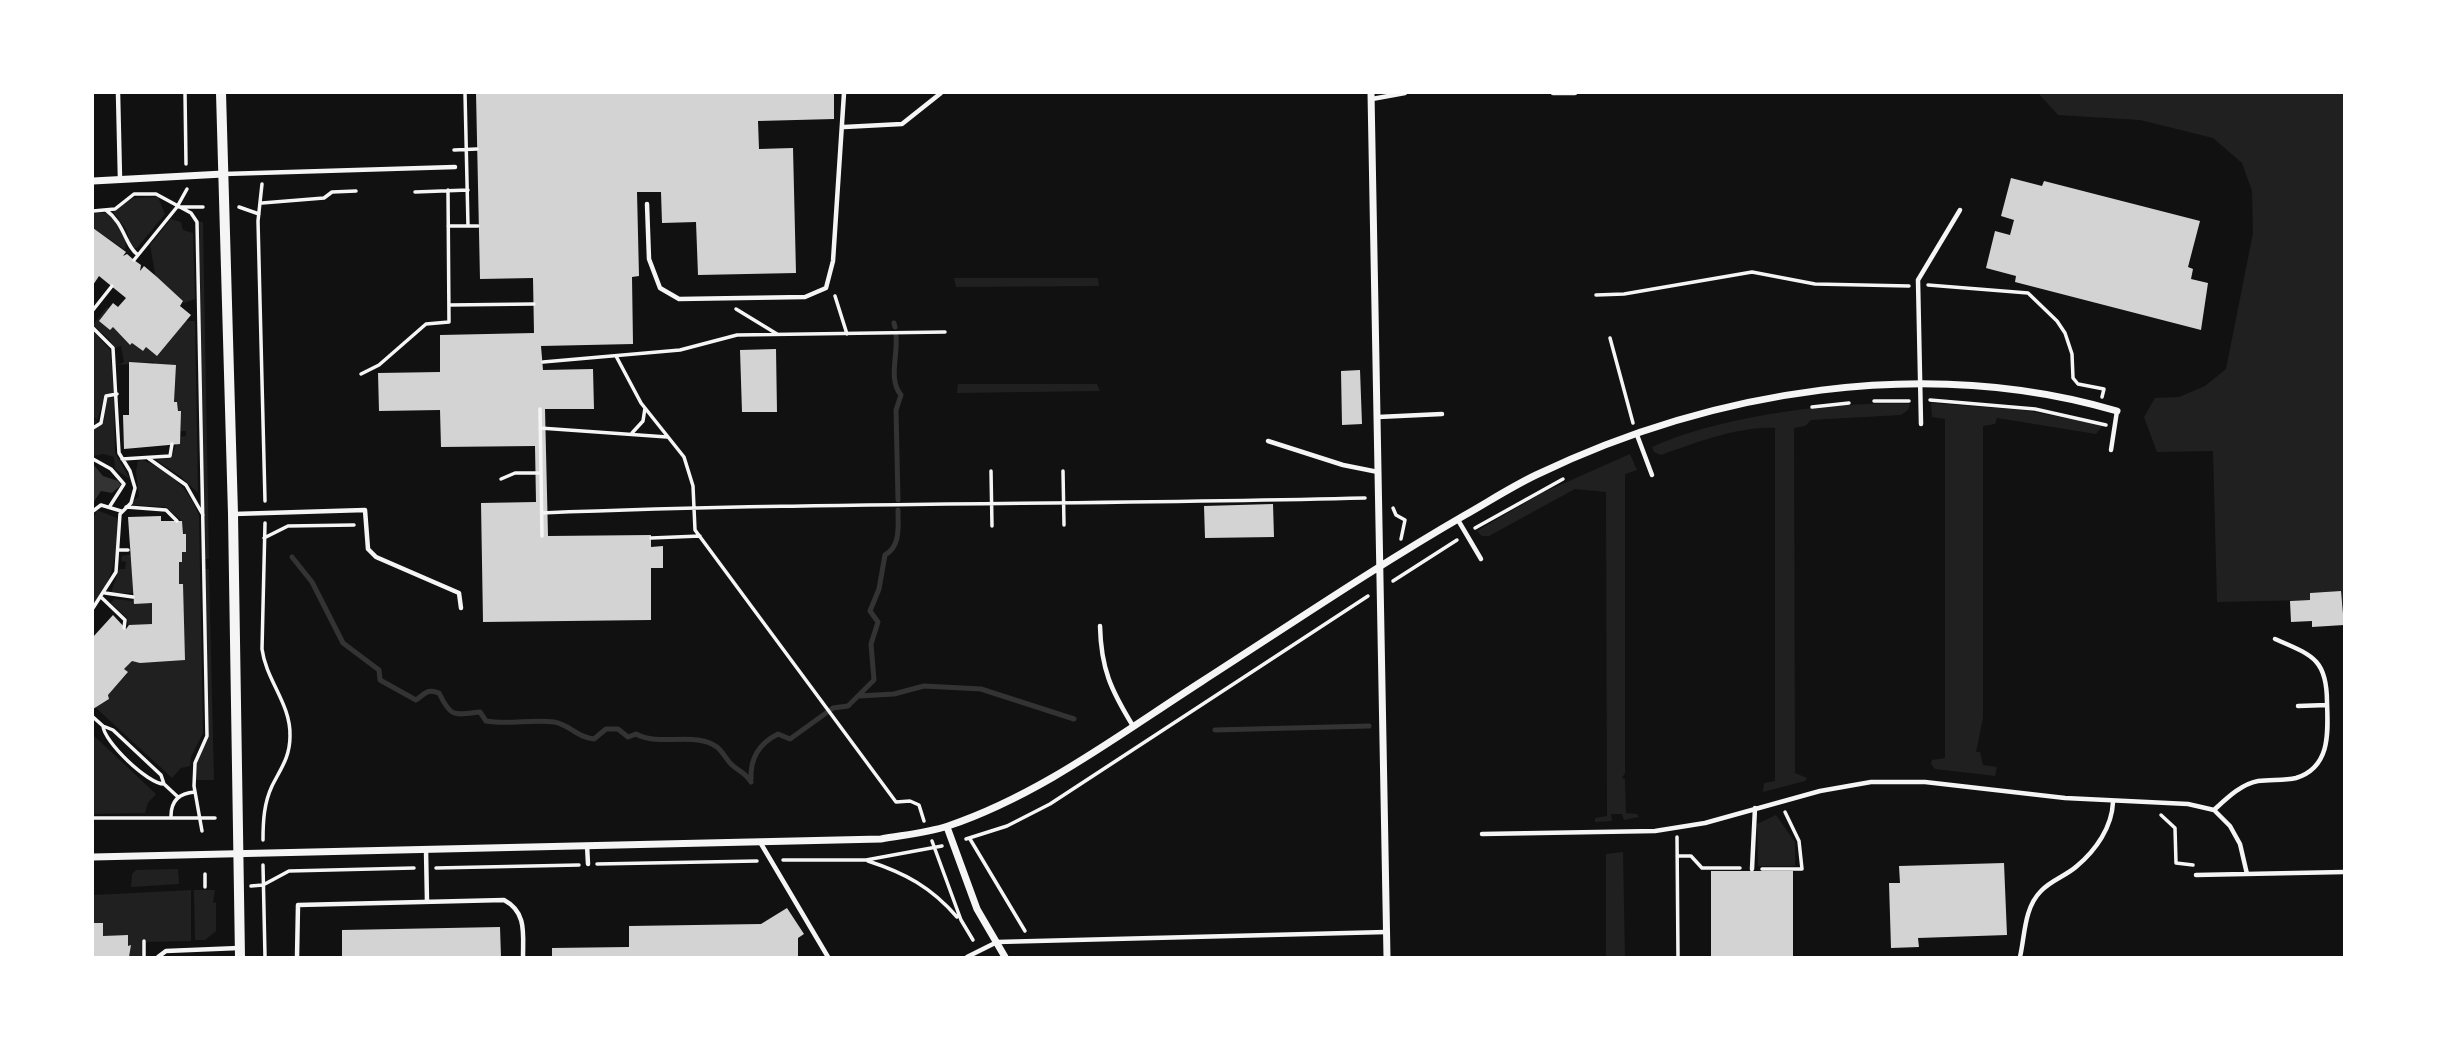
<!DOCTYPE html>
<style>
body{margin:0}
#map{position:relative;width:2437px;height:1050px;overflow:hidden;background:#111;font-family:Inter,sans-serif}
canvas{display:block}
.frame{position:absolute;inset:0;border:94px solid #fff;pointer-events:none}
</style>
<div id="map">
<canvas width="2437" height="1050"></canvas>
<div class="frame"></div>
</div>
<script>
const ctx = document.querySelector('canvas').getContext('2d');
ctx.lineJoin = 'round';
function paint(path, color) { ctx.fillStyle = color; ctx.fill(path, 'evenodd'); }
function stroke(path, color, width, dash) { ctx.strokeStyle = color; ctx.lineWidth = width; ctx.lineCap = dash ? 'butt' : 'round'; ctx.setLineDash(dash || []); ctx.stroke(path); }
paint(new Path2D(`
 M2038 93H2344V603H2341L2340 591 2310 593V600L2217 602 2213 451 2157 452 2144 417 2155 398 2179 397 2205 386 2226 369 2253 233 2252 191 2242 163 2213 138 2140 120 2058 115Z
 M158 197 165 214 137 248H132L126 229 113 212 133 198Z
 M93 213H107C117 222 129 237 125 250L93 228Z
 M171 219 181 222 183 230 193 233 195 299 184 303 156 279 150 245Z
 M199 222H203L209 559H205Z
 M954 278H1098L1099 286 956 287Z
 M107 307 109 309 99 321 113 327 130 345 132 343 142 351 146 347 157 356 185 321H195L198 493 180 476 156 460 171 458 179 437 186 436V431H181L177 402H174L176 365 154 366V362L118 365 124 362 121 346 114 348 109 339 93 325Z
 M93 331 110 350 114 393 105 395 96 424 93 420 98 421 93 416Z
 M958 384H1097L1100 391 957 393Z
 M114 397 115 453 130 479 115 469 114 457 104 454 93 456 94 430 104 421 107 398Z
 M1931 403 2023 410 2103 425 2096 434 1997 418 1995 424 1983 426V718L1976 752H1980L1983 765 1997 767 1995 776 1935 769 1931 764 1932 760 1945 758V419L1932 417Z
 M1910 404 1908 410 1901 415 1811 420 1805 426 1794 428 1795 773 1807 778 1805 781 1763 792 1764 783 1775 781V428C1739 426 1695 443 1661 455L1654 452 1652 447C1721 416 1835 401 1910 404Z
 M1630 454 1637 470 1625 474V773L1622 778 1625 779 1626 813 1637 814 1639 817 1624 820 1622 814H1611L1612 821 1595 822V818L1607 816 1606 492 1575 489 1489 536H1482L1477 531 1542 493Z
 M143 460C169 471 190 489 199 516L203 733 191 757 190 766 181 768 172 778 95 707 109 700 108 695 128 673 124 669 132 661 159 662 183 584H179V562H182V552H186L182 521 166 507 133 505 132 501 139 497 136 472 138 461Z
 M97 510 117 518C117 551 116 578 93 604V519Z
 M132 554 133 593H111L119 569H125L126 562 121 561 122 556Z
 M205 569H209L214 780H196V762L208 739Z
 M114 599 152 603V624L128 626 127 618 111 603Z
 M93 735 156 794 148 803 145 813 93 814Z
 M1776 815 1795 842V866H1758L1757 824Z
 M1623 852 1625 957H1606V854Z
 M178 869 179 884 131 887 132 874 136 870Z
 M191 890V941L142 942V957H129L131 946H128V935L103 936 102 923H93V895Z
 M194 890H215L213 902 216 903V931L205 940H195Z`), '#202020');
paint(new Path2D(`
 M93 464 103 476 118 481 121 485 112 493 101 491 93 503Z`), '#333');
stroke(new Path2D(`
 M894 323 895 327
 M896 336C898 355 888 380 901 395L896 410 898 500
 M292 557 312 582 343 643 379 670 380 680 416 700C425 694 427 688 439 693 451 718 454 715 480 712L486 721C509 725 531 719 554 722 569 724 578 738 594 739L606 729H618L628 737 636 734C660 747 696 731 717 747 723 752 726 759 731 764 739 772 745 772 751 782
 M859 696 894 694 924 686 981 689 1074 719
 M1215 730 1369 726
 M751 779C750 758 760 743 778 734L790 739 833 708 848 706 874 680 871 644 878 622 870 611 879 589 885 555C901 546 898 526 898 510`), '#333', 5);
paint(new Path2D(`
 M476 93H834V119L758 121 759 149 793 148 796 273 698 275 696 222 662 223 661 192H637L639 276 632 277 633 344 541 346 543 370 593 369 594 409H545L548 536 651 535V547L663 546V568H651V620L483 622 481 503 536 502 535 446 441 447 440 410 379 411 378 373 440 372V335L534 333 533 278 480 279Z
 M2011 178 2042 186 2044 181 2200 221 2188 267 2193 269 2191 279 2208 283 2201 330 2015 282 2016 276 1986 268 1995 231 2010 235 2014 220 2001 216Z
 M93 228 126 252 123 256 127 254 134 260 141 265 140 271 144 266 157 277 183 301 180 306 191 315 157 356 146 347 143 351 132 343 130 345 113 327 110 330 99 321 113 303 118 307 126 298 99 276 93 285Z
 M776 349 777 412H742L740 350Z
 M129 362 176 365 174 402H177L178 411H181L180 444 124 449 123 415H129Z
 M1360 370 1362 424 1342 425 1341 371Z
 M1273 504 1274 537 1205 538 1204 506Z
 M161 516V521H182L183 534H186V552H182V562H179V584H183L185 660 140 663 132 661 124 669 128 672 108 695 109 699 93 709V637L113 615 126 629 129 625 152 624V603L134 604 128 517Z
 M2341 591 2344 625 2312 627V621L2291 622 2290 601 2310 600V593Z
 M2004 863 2007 935 1918 938 1919 947 1891 948 1889 883H1900L1899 866Z
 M1711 871H1793V957H1711Z
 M787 908 804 934 798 938V957H552V948L629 947V926L761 924Z
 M93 923H103V936L128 935V946L131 945 129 957H93Z
 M500 927 501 957H342V930Z`), '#d3d3d3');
stroke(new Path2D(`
 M185 93 186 164
 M465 93 468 226
 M454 150 477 149
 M262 184 258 221 265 501
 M415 192 468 190
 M262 203 324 198 332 192 356 191
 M179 207H203
 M239 207 259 214
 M106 210C125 224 125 246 138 255
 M93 211 115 209 134 194H156L191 213 197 222 207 736 195 763 194 786 202 831
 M448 226H478
 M134 260 177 207 187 189
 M1928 285 2028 293 2057 321 2065 333 2072 354 2073 378 2078 384 2104 389 2102 397
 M1596 295 1624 294 1752 272 1815 284 1909 286
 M835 296 847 334
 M449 305 534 304
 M736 309 777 334
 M93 310 112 286
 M93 328 113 348 119 453 130 471 135 488 131 503 120 514 116 572 93 608
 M1610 338 1633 423
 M616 356 641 403 684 457 693 486 695 530 896 802 910 801 919 805 924 821
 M543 362 680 350 737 335 945 332
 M361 374 379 365 426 324 449 322 448 190
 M1930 400 2035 409 2106 425
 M1874 401H1909
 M1812 407 1849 403
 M540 409 542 536
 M93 428 101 423 106 396 117 394
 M540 428 667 437
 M632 433 643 421 645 408
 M148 458 186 485 203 515
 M93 459 111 469 124 484 110 506
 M122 459 170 456 172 444
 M991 471 992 526
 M1063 471 1064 525
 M501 479 515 473H540
 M126 507 166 510 177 521
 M1393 508 1396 515 1405 520 1401 539
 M93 511 101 505 121 511
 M542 513C816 502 1091 505 1365 498
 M1475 528 1563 479
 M264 538 288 526 354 525
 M651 538 700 536
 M119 550H128
 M1393 581 1457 540
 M105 593 133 597
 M102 598 125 620 124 628
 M93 717 103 726 113 730 161 775 164 784 178 797
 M103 726C104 742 148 784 164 784
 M2161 815 2175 828 2176 863 2193 865
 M171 816C171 800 180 793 195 792
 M93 818H215
 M1677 837 1678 957
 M966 839 1007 826 1050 804 1368 596
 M970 839 1025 931
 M263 840C263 821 264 803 272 786 281 768 290 757 290 736 291 704 266 680 262 649L265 523
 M932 841 961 920 973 940
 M1677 856H1691L1702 868H1740
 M783 860H866L942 846
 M868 861C905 873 931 887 957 917
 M597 864 757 861
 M263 865 265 957
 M436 868 579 865
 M1762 869H1802L1799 841 1785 812
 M205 874V887
 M251 886 263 885 289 871 414 868
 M144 941V957`), '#f5f5f5', 3.5);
stroke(new Path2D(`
 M118 93 120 179
 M1553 93H1575
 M1372 99 1405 93
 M844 127 902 124 941 93
 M224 174 455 167
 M647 204 649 259 660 288 679 299 805 297 826 288 833 261 844 93
 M1378 417 1442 414
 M1921 424 1918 280 1960 210
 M1637 435 1652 475
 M1268 441 1343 465 1378 472
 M2111 450 2117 411
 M234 514 365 510 368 549 376 557 459 593 461 608
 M1458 520 1481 559
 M1100 626C1101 669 1111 690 1133 726
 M2298 706 2327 705
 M2214 810C2226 799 2241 784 2258 781 2270 779 2284 781 2296 778 2331 767 2328 732 2327 702 2327 659 2312 655 2275 639
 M1482 834 1655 831 1705 823 1820 791 1871 782H1925L2065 798 2188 804 2214 810 2230 826 2240 844 2247 874
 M760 842 828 957
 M587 845 588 864
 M426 850 427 902
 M1752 869 1755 808
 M2196 875 2344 872
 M158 957 166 951 239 948
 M297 957 298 905 504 900C527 912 523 934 523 957
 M967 957 997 942 1386 932
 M2020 957C2025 935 2024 908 2041 891 2051 880 2066 876 2077 866 2096 850 2112 827 2113 802`), '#f5f5f5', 4.5);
stroke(new Path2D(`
 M1371 93 1387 957
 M93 181 223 174
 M947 827 977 909 1005 957
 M93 857 881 839C903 835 927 833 948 826 1040 795 1120 734 1201 682 1288 626 1375 567 1465 515 1488 502 1511 487 1536 475 1713 390 1926 355 2117 411`), '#f5f5f5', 7);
stroke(new Path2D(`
 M221 93 233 514 240 957`), '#f5f5f5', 10);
</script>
